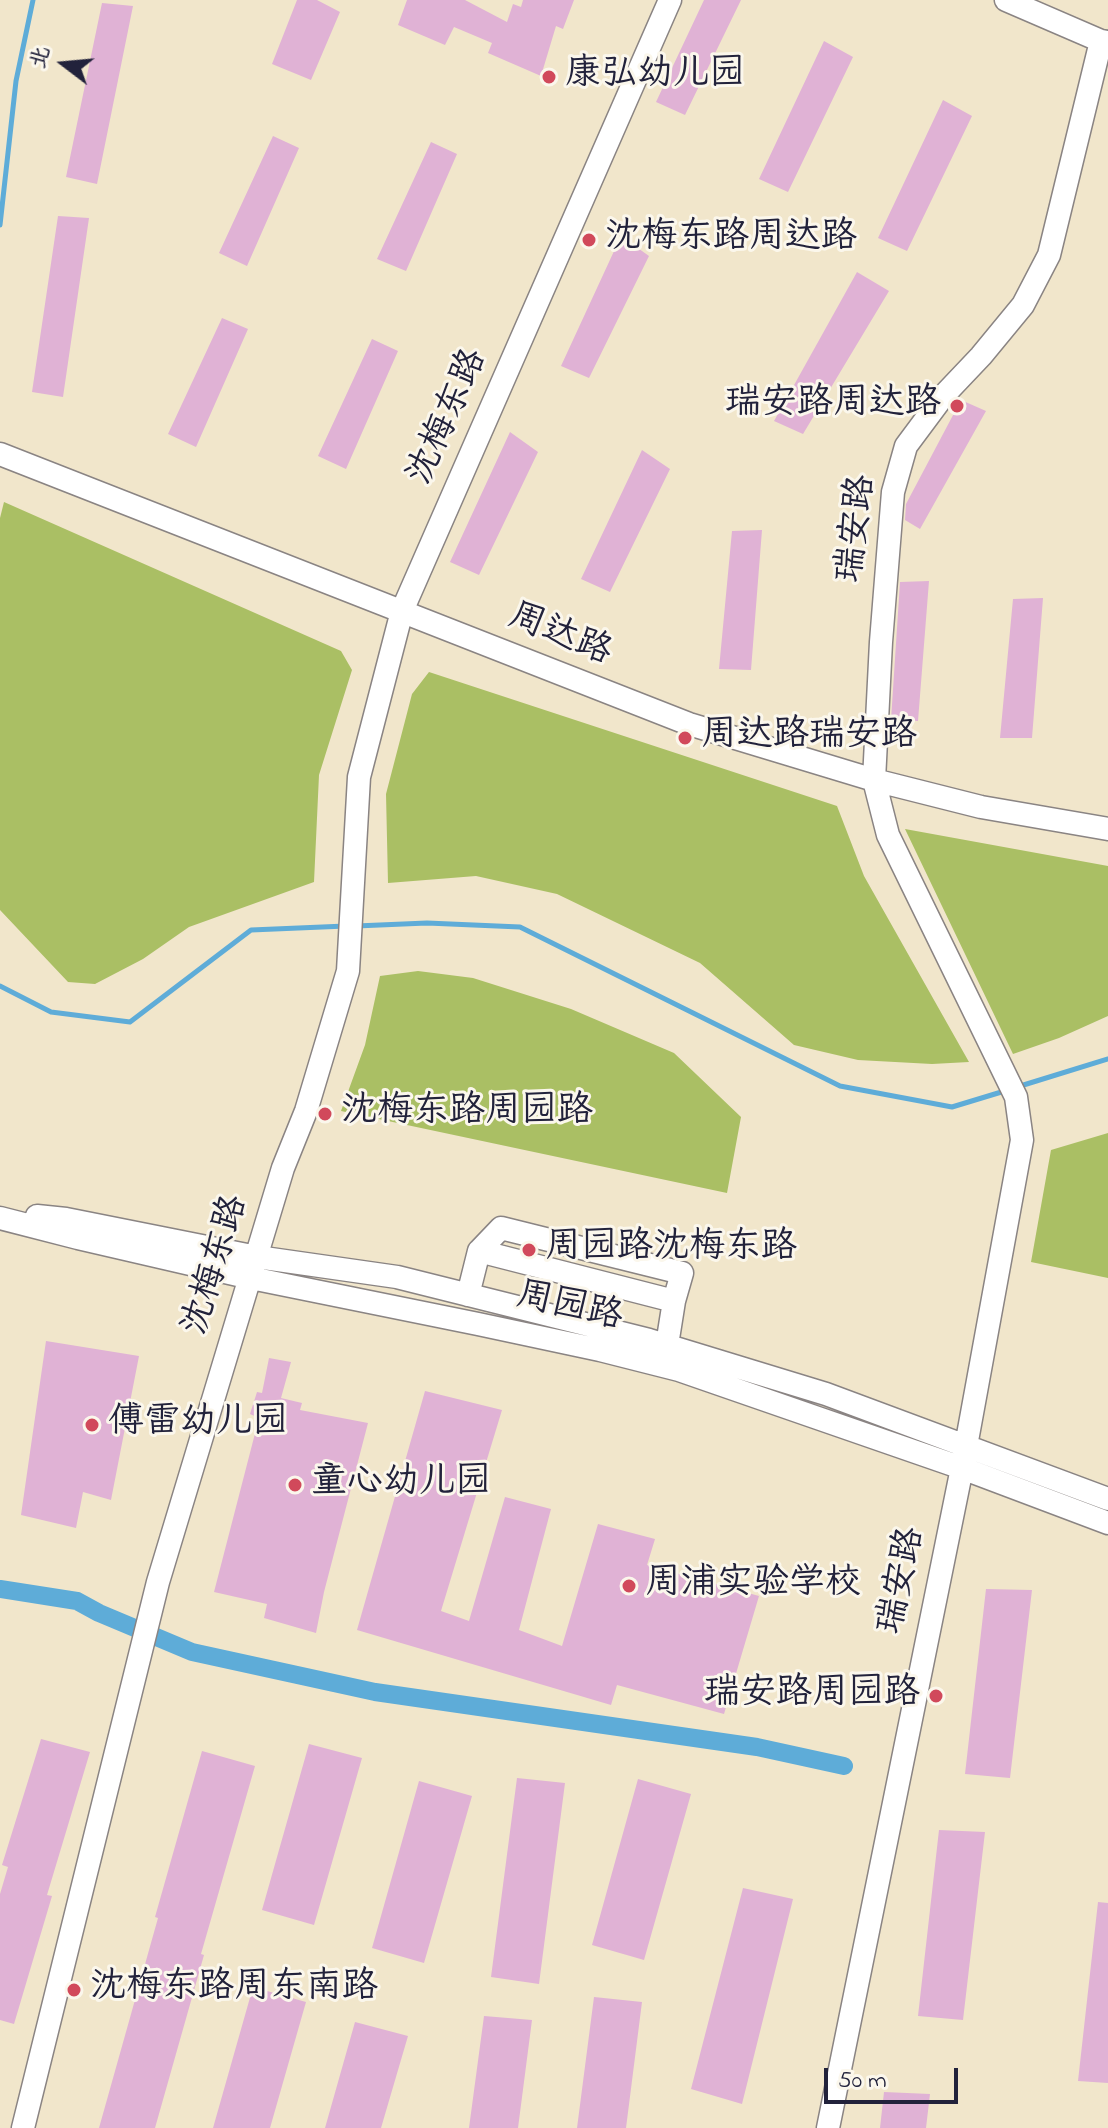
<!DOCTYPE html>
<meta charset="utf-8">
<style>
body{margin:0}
#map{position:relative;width:1108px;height:2128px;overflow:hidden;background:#f1e6cb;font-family:"Indie Flower","LXGW WenKai TC",sans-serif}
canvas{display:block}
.north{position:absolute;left:24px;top:24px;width:80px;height:80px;-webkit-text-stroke:6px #fbf7ec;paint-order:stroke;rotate:286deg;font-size:22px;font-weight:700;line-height:32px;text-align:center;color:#22223b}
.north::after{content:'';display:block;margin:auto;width:28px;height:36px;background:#22223b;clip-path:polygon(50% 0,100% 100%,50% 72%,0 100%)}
.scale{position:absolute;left:824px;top:2068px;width:134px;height:36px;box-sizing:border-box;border:4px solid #22223b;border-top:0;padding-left:10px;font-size:24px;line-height:28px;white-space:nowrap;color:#22223b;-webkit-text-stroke:6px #fbf7ec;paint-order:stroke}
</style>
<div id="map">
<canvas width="1108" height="2128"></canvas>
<div class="north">北</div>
<div class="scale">50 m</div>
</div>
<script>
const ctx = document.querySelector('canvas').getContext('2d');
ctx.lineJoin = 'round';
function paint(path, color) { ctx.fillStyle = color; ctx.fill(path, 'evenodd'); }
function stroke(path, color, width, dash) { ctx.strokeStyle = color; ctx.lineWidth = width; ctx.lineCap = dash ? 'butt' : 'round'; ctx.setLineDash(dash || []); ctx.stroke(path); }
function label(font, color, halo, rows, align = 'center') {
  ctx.font = font + ' "Indie Flower","LXGW WenKai TC",sans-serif'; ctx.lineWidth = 6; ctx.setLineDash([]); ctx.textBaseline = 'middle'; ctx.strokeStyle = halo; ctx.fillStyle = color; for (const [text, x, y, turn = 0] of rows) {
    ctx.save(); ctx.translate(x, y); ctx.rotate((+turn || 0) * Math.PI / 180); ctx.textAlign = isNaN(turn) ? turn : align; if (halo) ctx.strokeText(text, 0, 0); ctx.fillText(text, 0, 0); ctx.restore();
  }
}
paint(new Path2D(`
 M4 502 341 651 352 670 319 775 314 882 189 927 143 959 95 984 68 982 0 910V518Z
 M429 672 837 806 864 876 969 1062 932 1064 858 1060 794 1045 700 963 557 894 476 876 388 883 386 794 412 694Z
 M905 829 1108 866V1016L1059 1038 1013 1054Z
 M418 971 473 978 571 1009 674 1053 741 1117 727 1193 341 1111 365 1045 380 976Z
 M1108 1133V1278L1031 1262 1051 1150Z`), '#aabf64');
stroke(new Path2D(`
 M0 225 16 81 33 0
 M356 926 427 923 520 927 840 1086 952 1107 1008 1090
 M0 986 51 1012 130 1022 251 930 346 926
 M1017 1087 1108 1059`), '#5eacd8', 5);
stroke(new Path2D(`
 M0 1589 77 1601 99 1613 192 1652 375 1692 757 1747 844 1766`), '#5eacd8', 18);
paint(new Path2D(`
 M297 0H317L340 12 311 80 272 64Z
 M407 0H465L507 22 513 4 521 7 523 0H574L563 29 556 26 541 76 488 53 492 43 454 27 445 45 398 25Z
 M704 0H741L685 115 656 102Z
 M102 3 133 6 97 184 66 177Z
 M824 41 853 57 788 192 759 179Z
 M943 100 972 116 907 251 878 238Z
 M273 136 299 148 247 266 219 253Z
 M431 142 457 154 406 271 377 259Z
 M58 216 89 218 63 397 32 392Z
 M621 236 649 256 589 378 561 366Z
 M857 272 889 291 803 434 774 421Z
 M222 318 248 329 196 447 168 434Z
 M372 339 398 351 346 469 318 456Z
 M961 400 986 411 920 529 905 520 906 504Z
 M510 432 538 452 479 575 450 562Z
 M642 450 670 469 610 592 581 579Z
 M762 530 751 670 719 669 732 531Z
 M929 581 918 721 891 720 900 582Z
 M1043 598 1032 738H1000L1013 599Z
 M46 1341 139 1356 111 1500 83 1492 76 1528 21 1515Z
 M269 1358 291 1362 281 1398 302 1403 300 1410 368 1423 324 1592 316 1633 264 1618 267 1604 214 1592 259 1418 250 1414 257 1392 262 1393Z
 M425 1391 502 1410 441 1611 469 1621 505 1497 551 1509 519 1630 562 1646 598 1524 655 1539 647 1565 759 1596 724 1714 617 1685 611 1705 357 1630Z
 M986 1589 1032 1590 1010 1778 965 1774Z
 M41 1739 90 1752 47 1895 52 1896 14 2024 0 2020V1894L8 1867 2 1865Z
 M309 1744 362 1758 314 1925 262 1910Z
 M202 1751 255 1766 201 1954 204 1955 155 2128H99L158 1918 155 1917Z
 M517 1778 565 1783 539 1984 491 1977Z
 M638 1779 691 1794 644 1960 592 1945Z
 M419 1781 472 1796 424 1963 372 1948Z
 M939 1830 985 1832 963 2020 918 2016Z
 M743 1888 793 1899 742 2104 691 2089Z
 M1098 1902 1108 1903V2083L1078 2081Z
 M253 1987 306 2002 270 2128H213Z
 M594 1997 642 2002 626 2128H577Z
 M484 2016 532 2020 518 2128H469Z
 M355 2022 408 2036 381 2128H325Z
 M884 2092 930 2094 926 2128H880Z`), '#e0b2d5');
const minor = new Path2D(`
 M1006 0 1101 41 1108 42
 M0 454 689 724 874 780 981 807 1108 829
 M37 1216 66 1219 257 1257 397 1277 649 1340 826 1394 1108 1499
 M0 1218 78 1238 251 1278 478 1324 600 1350 679 1370 962 1468 1108 1523
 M479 1251 674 1301
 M468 1295 479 1251 501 1228 682 1273 674 1301 667 1345
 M23 2128 158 1582 283 1168 306 1111 348 971 359 777 402 611 670 0
 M828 2128 962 1468 1022 1140 1016 1097 888 835 874 780 881 642 893 492 906 446 944 395 981 356 1023 305 1049 255 1101 41`);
stroke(minor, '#8a8483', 25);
stroke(minor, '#fff', 22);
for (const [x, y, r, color] of [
 [549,77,8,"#d1495b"],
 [589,240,8,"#d1495b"],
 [957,406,8,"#d1495b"],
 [685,738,8,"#d1495b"],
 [325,1114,8,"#d1495b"],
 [529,1250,8,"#d1495b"],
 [92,1425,8,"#d1495b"],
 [295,1485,8,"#d1495b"],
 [629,1586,8,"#d1495b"],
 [936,1696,8,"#d1495b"],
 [74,1990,8,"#d1495b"]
]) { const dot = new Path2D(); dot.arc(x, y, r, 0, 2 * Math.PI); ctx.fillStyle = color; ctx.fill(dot); stroke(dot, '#fbf7ec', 3); }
label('36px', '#22223b', '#fbf7ec', [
 ["康弘幼儿园",565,77],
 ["沈梅东路周达路",605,240],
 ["瑞安路周达路",941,406,"right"],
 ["周达路瑞安路",701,738],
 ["沈梅东路周园路",341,1114],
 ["周园路沈梅东路",545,1250],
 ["傅雷幼儿园",108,1425],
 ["童心幼儿园",311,1485],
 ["周浦实验学校",645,1586],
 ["瑞安路周园路",920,1696,"right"],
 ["沈梅东路周东南路",90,1990]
], 'left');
label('36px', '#22223b', '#fbf7ec', [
 ["沈梅东路",450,418,-66],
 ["瑞安路",859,529,-83],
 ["周达路",559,637,22],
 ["沈梅东路",218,1266,-73],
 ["周园路",569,1309,13],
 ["瑞安路",904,1581,-78]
]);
</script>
